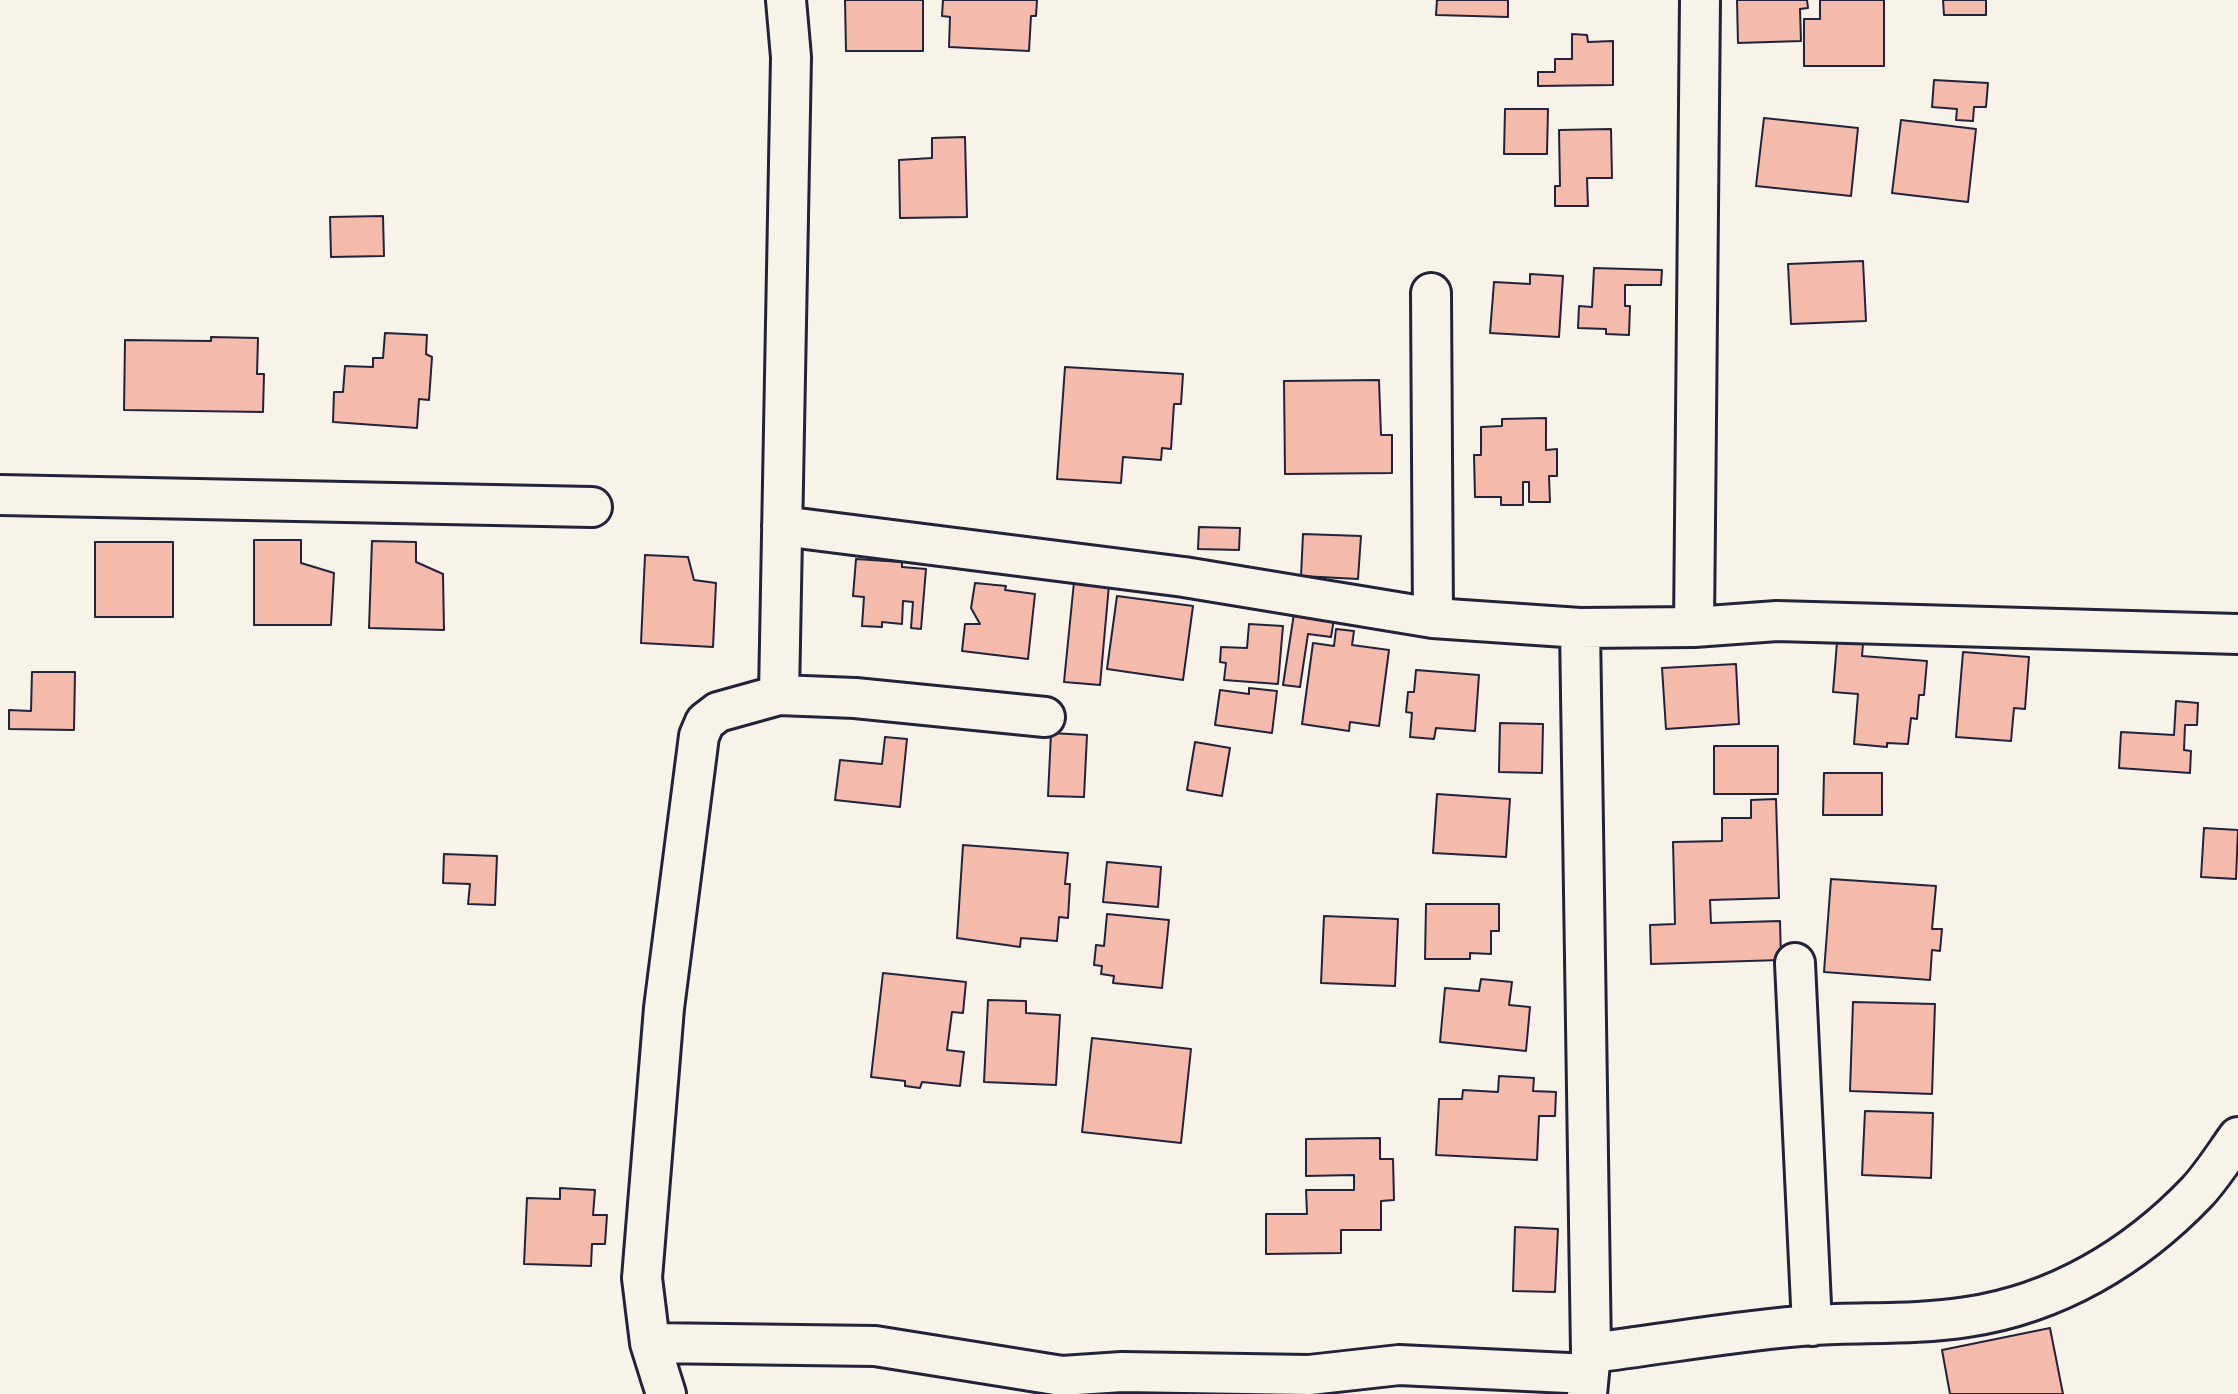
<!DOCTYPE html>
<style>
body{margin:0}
canvas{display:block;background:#f7f3e8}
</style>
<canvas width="2238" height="1394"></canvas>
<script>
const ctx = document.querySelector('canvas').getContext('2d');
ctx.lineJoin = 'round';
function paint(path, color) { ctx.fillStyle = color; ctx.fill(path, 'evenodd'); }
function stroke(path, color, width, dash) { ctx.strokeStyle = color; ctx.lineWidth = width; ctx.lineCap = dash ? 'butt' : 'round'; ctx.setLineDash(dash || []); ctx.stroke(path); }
const building = new Path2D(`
 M845 0H923V51H846Z
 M943 0H1037L1036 16H1031L1029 51 949 47 950 17 942 16Z
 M1437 0H1508V17L1436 15Z
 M1737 0H1807L1808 8 1800 9 1801 41 1738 43Z
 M1820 0H1884V66H1804V19H1820Z
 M1943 0H1986V15H1944Z
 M1572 34 1587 35 1588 42 1613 41V85L1538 86V72H1555V59H1572Z
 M1934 80 1988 83 1986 107H1974L1973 121 1956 120 1957 109 1932 107Z
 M1505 109H1548L1547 154H1504Z
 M1764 118 1858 128 1851 196 1756 186Z
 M1901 120 1976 129 1968 202 1892 193Z
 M1611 129 1612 178H1587L1588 206H1555V186H1560L1559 130Z
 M965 137 967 217 900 218 899 160 932 158V138Z
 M383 216 384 256 331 257 330 217Z
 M1863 261 1866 321 1791 324 1788 264Z
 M1594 268 1662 270 1661 285H1625V306H1630L1629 335 1606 334V329L1578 328 1579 306 1592 307Z
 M1530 274 1563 276 1559 337 1490 333 1494 282 1530 284Z
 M385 333 427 335 426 354 432 357 429 400 419 399 417 428 333 422 334 392H343L345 366 373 367V358H383Z
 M211 337 258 338 257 374H264L263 412 124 410 125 340 211 341Z
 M1065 367 1183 374 1181 404H1174L1171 449 1162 448 1161 460 1123 457 1121 483 1057 479Z
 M1379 380 1381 435H1392V473L1285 474 1284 381Z
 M1546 418V450L1557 449V476H1549L1550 502H1529V482H1523V505H1501V497H1475L1474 455H1481V427L1502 426V419Z
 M1199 527 1240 528 1239 550 1198 549Z
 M1303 534 1361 536 1358 579 1301 576Z
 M254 540H301V563L334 573 331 625H254Z
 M372 541 416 542V562L443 574 444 630 369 628Z
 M95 542H173V617H95Z
 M645 555 688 557 694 580 716 583 713 647 641 643Z
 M856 559 902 562V567L926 569 921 629 911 628 913 602 903 601 902 624 882 622V627L862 626 864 597 853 596Z
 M1074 582 1109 585 1100 685 1064 682Z
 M975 583 1006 586 1005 590 1035 594 1028 659 962 651 965 624H980L971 608Z
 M1117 596 1193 606 1183 680 1107 669Z
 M1295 607 1335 613 1331 637 1308 634 1300 687 1283 685Z
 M1249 624 1283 626 1278 684 1224 680 1226 663 1220 662 1221 647 1247 648Z
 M1336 629 1354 631 1352 645 1389 650 1379 726 1350 722 1349 731 1302 724 1313 643 1334 646Z
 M1837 642 1863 644 1862 656 1927 661 1924 695H1919L1917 719 1911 718 1908 744 1887 743V747L1854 744 1858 694 1833 692Z
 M1963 652 2029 657 2025 709 2014 708 2011 741 1956 737Z
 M1736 664 1739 724 1666 729 1662 668Z
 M1416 670 1479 675 1475 731 1436 728 1434 739 1410 737 1412 713 1406 712 1408 692H1414Z
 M32 672H75L74 730 9 729V710L31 711Z
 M1249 688 1277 691 1272 733 1215 725 1220 690 1249 694Z
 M2176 701 2198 703 2197 725H2185L2184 750 2191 751 2190 773 2119 768 2121 732 2174 735Z
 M1500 723 1543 724 1542 773 1499 772Z
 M1051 733 1087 735 1084 797 1048 796Z
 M885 737 907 739 900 807 835 800 840 760 882 764Z
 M1195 742 1230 748 1222 796 1187 790Z
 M1714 746H1778V794H1714Z
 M1824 773H1882V815H1823Z
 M1437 794 1510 799 1506 857 1433 853Z
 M1776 799 1779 898 1710 900 1711 923 1780 921 1781 960 1651 964 1650 925 1675 924 1673 842 1722 841V818H1751V800Z
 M2204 828 2238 830 2236 879 2201 877Z
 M963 845 1068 853 1065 884H1070L1068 918 1059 917 1057 941 1021 938 1020 947 957 938Z
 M444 854 497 856 495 905 468 904 470 884 443 883Z
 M1107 862 1161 867 1158 907 1103 902Z
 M1831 879 1936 886 1932 929H1942L1940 951 1932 950 1930 980 1824 972Z
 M1426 904H1499V931H1491V954L1470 953V959H1425Z
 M1107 914 1169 920 1162 988 1113 983 1114 976 1101 974 1102 966 1094 965 1096 945 1104 946Z
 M1324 916 1398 919 1395 986 1321 983Z
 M883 973 966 982 963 1013 952 1012 947 1050 964 1052 960 1086 922 1082 920 1088 905 1086V1081L871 1077Z
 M1481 979 1512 982 1509 1005 1530 1007 1526 1051 1440 1042 1445 988 1479 991Z
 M988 1000 1026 1001V1013L1060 1015 1056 1085 984 1082Z
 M1853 1002 1935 1004 1932 1094 1850 1091Z
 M1092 1038 1191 1049 1181 1143 1082 1132Z
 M1499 1076 1534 1078 1533 1091 1556 1092 1555 1116H1539L1537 1160 1436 1155 1439 1099H1462L1463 1090 1498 1092Z
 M1865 1111 1933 1113 1931 1178 1862 1175Z
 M1380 1138V1159H1393L1394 1200 1381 1201V1230H1341V1253L1266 1254V1214H1307L1306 1190H1354V1175L1306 1176V1139Z
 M560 1188 595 1190 593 1215H607L605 1244H592L591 1266 524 1264 527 1198 560 1199Z
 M1515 1227 1558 1229 1555 1292 1513 1291Z
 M2050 1328 2063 1394H1950L1942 1350Z`);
paint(building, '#f4baab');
stroke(building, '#22223b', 2);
const minor = new Path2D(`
 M1431 293 1433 618
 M0 495 592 507
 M782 526 1184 577 1433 618 1580 628 1694 627 1777 621 2238 634
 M1694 627 1700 0
 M1580 628 1591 1353 1587 1394
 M779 695 791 57 786 0
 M1795 963 1812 1326
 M650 1343 875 1346 1062 1376 1122 1372 1309 1375 1399 1365 1589 1374
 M1591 1353C1665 1344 1739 1330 1813 1325 1865 1322 1917 1325 1967 1317 2056 1304 2135 1257 2197 1192 2212 1176 2225 1155 2238 1137
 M666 1394 650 1343 642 1278 664 1008 699 736 705 722 718 712 779 695 855 698 1045 717`);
stroke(minor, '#22223b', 44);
stroke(minor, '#f7f3e8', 38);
</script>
